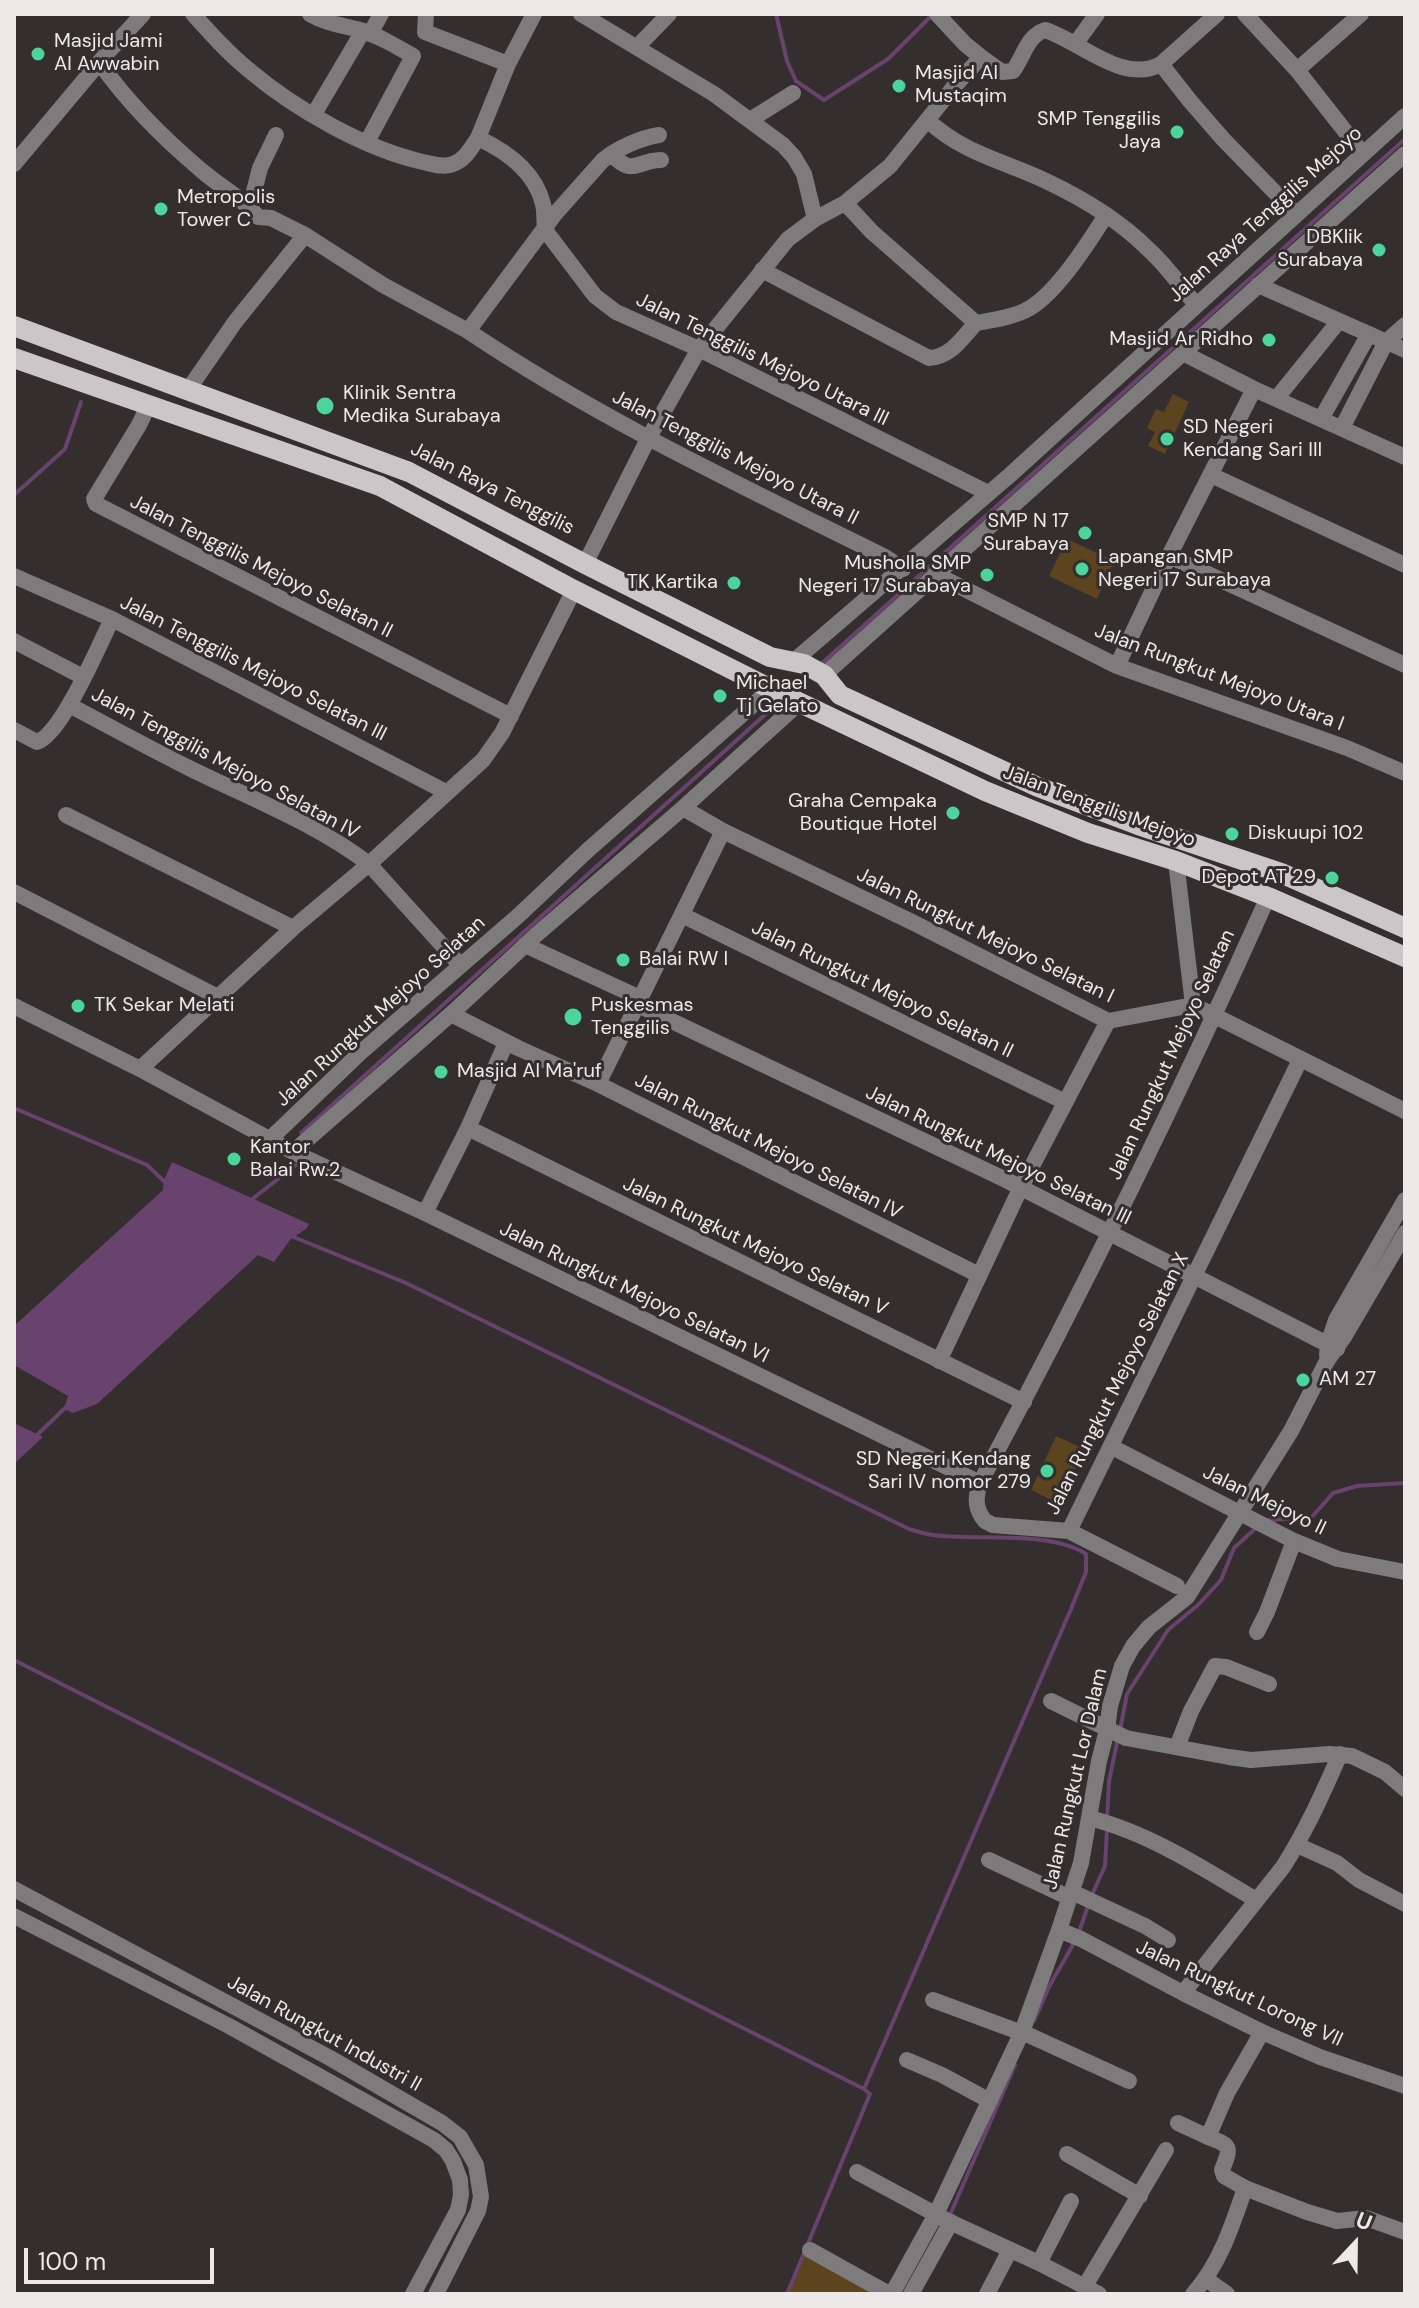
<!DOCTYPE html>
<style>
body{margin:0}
#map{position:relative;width:1419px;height:2308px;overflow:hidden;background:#342e2e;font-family:"DM Sans",sans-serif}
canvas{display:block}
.frame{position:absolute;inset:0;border:16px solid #ede9e9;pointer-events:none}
.north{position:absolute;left:1315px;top:2204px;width:80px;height:80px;-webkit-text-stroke:6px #342e2e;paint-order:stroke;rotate:22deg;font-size:22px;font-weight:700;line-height:32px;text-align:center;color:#ede9e9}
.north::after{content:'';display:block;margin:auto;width:28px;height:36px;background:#ede9e9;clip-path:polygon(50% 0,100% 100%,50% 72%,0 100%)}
.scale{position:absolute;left:24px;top:2248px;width:190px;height:36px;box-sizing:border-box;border:4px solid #ede9e9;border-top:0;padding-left:10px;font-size:24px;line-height:28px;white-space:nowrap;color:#ede9e9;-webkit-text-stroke:6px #342e2e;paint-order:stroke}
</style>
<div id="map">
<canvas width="1419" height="2308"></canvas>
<div class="frame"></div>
<div class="north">U</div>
<div class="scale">100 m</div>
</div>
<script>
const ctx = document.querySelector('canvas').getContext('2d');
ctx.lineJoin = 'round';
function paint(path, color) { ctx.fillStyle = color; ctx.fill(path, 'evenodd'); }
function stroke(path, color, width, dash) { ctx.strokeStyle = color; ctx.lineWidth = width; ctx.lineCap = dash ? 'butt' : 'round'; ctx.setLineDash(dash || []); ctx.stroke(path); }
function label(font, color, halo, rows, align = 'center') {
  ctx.font = font + ' "DM Sans",sans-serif'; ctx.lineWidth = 6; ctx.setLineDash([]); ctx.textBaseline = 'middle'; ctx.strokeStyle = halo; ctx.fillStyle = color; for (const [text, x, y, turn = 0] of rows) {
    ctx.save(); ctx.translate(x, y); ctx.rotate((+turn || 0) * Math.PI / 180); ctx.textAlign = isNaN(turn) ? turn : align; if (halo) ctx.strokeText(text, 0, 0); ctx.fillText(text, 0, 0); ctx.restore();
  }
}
paint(new Path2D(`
 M1173 394 1189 402 1165 454 1148 446 1155 432 1147 428 1156 409 1164 412Z
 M1067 539 1114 561 1097 599 1049 576Z
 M1056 1436 1084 1449 1058 1503 1031 1490Z
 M804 2250 880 2294H786Z`), '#5c441e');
paint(new Path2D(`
 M172 1162 309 1224 307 1228 290 1240 274 1262 258 1255 97 1404 73 1413 64 1409 68 1396 14 1365V1326L163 1190 164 1180Z
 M14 1423 43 1437 14 1464Z`), '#68436d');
stroke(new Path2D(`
 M776 14 787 61 796 81 824 100 888 59 932 15
 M14 495 65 449 81 402
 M821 664 1405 139
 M791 691 808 675
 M14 1108 147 1165 166 1183
 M301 1133 779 702
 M251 1200 300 1162
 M291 1236 406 1283 909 1529C917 1531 925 1534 933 1535 976 1541 1050 1530 1086 1554V1572L1071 1609 864 2089
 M35 1437 66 1407
 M1267 1520 1311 1518 1333 1493 1357 1486 1405 1483
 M14 1660 864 2089 870 2094 787 2294
 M1120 1730 1127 1694 1168 1630 1199 1604 1221 1580 1234 1548 1257 1527
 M1107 1820 1109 1781 1118 1738
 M1091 1897 1105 1866 1107 1829
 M1078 1935 1088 1906
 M1034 2021 1050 1985 1074 1943
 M950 2215 1015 2065`), '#68436d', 4);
stroke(new Path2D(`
 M193 14C211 34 229 54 250 71 295 109 365 149 423 162 433 164 443 168 453 164 465 160 471 148 478 138 506 151 535 171 543 204 545 212 544 222 545 230
 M310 14C327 24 342 25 360 30 379 36 396 46 413 56L367 142
 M426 14 425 32 508 64
 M581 14 714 94 783 145 794 157 804 174 815 219
 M1245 14 1297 70 1363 154
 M370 34 381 14
 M1076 43 1097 14
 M637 47 669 14
 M981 57 1002 72 1013 71C1024 56 1027 36 1045 30 1080 41 1123 85 1161 64L1217 14
 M99 62C128 103 163 138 201 170 219 186 243 198 258 217L271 218 305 235 383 285 468 331 555 214 603 160C618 148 640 138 659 135
 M1161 64 1190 101 1223 139 1296 214
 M1297 70 1361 14
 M314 114 363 31
 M750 120 793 93
 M927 120C966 155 1002 160 1046 181 1082 198 1120 221 1148 249 1166 265 1181 286 1196 305
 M478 138 508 64 534 14
 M611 154C634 177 634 161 661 160
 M14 164 108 52 143 14
 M845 203 872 232 976 323
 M250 207 260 168 276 135
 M545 230 595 296 616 312 699 349 988 493
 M762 270 929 358C951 357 962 338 976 323
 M1258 285 1405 350
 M976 323C993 320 1015 317 1030 308 1058 291 1089 242 1106 215
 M468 331C599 419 744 487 885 557L903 569
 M1183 353 1254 389 1405 457
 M188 390 235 322 305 235
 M1276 399 1339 321
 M148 406 139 425 94 499 96 504 511 716
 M1321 419 1369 334
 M1342 428 1386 342 1405 325
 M1211 475 1405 565
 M1169 556 1405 665
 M585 564 648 439 699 349 788 239 815 219 845 203 890 166 953 88 981 57 965 44 937 14
 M935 574 1117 666 1347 748 1405 773
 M14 576 112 619 446 792
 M14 641 83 677
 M795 660 1010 475 1405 116
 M1117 666 1169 556 1254 389
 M824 675 1405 154
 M69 705C109 726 149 748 189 768 250 798 315 823 369 864L460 965
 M14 730 37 742C62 734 99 645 112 619
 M683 808 723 831 912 922 1108 1021 1193 1005 1405 1111
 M66 815 293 928
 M1176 861 1193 1005
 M14 892 218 997
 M1268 897C1179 1096 1083 1291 980 1483 975 1498 975 1509 985 1521L993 1525 1069 1531 1300 1060
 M682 915 1065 1102
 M525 945 640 998
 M638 1005 1004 1179 1337 1349
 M14 1006 140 1069 297 1154 425 1213 980 1483
 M451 1014 518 1048 598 1084 979 1275
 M140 1069 293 928 369 864 483 760 502 733 574 590
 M598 1084 723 831
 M468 1128 1024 1402
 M271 1138 361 1052 518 916 588 850 771 689
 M293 1152 451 1014 536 935 683 808 799 703
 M425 1213 468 1128 506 1043
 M1327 1355 1328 1344 1336 1320 1405 1200
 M939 1361 1021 1187 1108 1021
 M1112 1447 1294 1541 1338 1559 1405 1572
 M1069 1531 1177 1586
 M1257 1632 1267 1612 1294 1541
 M1051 1701 1126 1738 1229 1757 1251 1760 1329 1754 1352 1756 1385 1772 1405 1789
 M1177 1747 1191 1711 1215 1666 1226 1667 1269 1684
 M1089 1818C1147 1832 1205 1869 1256 1900
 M1297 1845 1337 1863 1359 1880 1405 1904
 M989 1860 1070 1898
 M14 1889 330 2058 442 2123 460 2137 476 2165 481 2197 478 2211 436 2294
 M1072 1892 1145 1926 1168 1940
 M14 1916 229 2026 434 2140 446 2150 453 2161 460 2180 461 2195 458 2210 413 2294
 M1059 1930 1081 1939 1183 1993 1262 2032 1320 2057 1405 2086
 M1183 1993 1283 1867C1306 1831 1323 1793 1340 1754
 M933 2000 1022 2033
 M1022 2032 1129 2081
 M1262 2032 1227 2093 1208 2137C1232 2146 1231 2147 1222 2170L1224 2176 1245 2188 1307 2212 1337 2221 1366 2218 1405 2232
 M907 2060 942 2075 990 2101
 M1178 2123 1208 2137
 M1067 2154 1140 2196
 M857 2172 950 2222 1039 2263 1099 2294
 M810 2250 889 2294
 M1039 2263 1071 2201
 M1206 2279 1227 2294
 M1085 2286 1166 2150
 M892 2294 936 2214 1022 2032 1059 1930 1081 1863 1099 1761 1107 1730 1110 1706 1122 1666 1133 1646 1149 1627 1187 1597 1291 1431 1327 1361 1344 1337 1405 1233
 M911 2294 951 2222
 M987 2294 1010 2250
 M1193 2294C1220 2264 1232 2226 1245 2188`), '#7d7b7c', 16);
stroke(new Path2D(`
 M14 326 409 472 585 564 770 657 804 664 824 675 840 695 1038 787 1138 825 1281 873 1405 928
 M14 358 380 486 574 590 771 689 985 791 1088 833 1176 861 1268 897 1405 957`), '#cbc6c8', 20);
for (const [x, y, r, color] of [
 [38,54,8,"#4bd49b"],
 [899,86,8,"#4bd49b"],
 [1177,132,8,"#4bd49b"],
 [161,209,8,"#4bd49b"],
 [1379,250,8,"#4bd49b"],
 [1269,340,8,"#4bd49b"],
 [325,406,10,"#4bd49b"],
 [1167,439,8,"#4bd49b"],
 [1085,533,8,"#4bd49b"],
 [1082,569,8,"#4bd49b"],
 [987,575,8,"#4bd49b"],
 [734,583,8,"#4bd49b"],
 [720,696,8,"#4bd49b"],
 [953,813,8,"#4bd49b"],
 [1232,834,8,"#4bd49b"],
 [1332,878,8,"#4bd49b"],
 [623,960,8,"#4bd49b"],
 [78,1006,8,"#4bd49b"],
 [573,1017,10,"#4bd49b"],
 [441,1072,8,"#4bd49b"],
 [234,1159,8,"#4bd49b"],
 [1303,1380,8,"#4bd49b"],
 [1047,1471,8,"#4bd49b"]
]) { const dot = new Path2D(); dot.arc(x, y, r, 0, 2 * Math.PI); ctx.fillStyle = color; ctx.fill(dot); stroke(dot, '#342e2e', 3); }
label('20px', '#ede9e9', '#342e2e', [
 ["Masjid Jami",54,42],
 ["Al Awwabin",54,65],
 ["Masjid Al",915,74],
 ["Mustaqim",915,97],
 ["SMP Tenggilis",1161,120,"right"],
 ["Jaya",1161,143,"right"],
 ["Metropolis",177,198],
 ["Tower C",177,221],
 ["DBKlik",1363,238,"right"],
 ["Surabaya",1363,261,"right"],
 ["Masjid Ar Ridho",1253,340,"right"],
 ["Klinik Sentra",343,394],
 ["Medika Surabaya",343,417],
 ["SD Negeri",1183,428],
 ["Kendang Sari III",1183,451],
 ["SMP N 17",1069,522,"right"],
 ["Surabaya",1069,545,"right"],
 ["Lapangan SMP",1098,558],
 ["Negeri 17 Surabaya",1098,581],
 ["Musholla SMP",971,564,"right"],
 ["Negeri 17 Surabaya",971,587,"right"],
 ["TK Kartika",718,583,"right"],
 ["Michael",736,684],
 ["Tj Gelato",736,707],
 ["Graha Cempaka",937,802,"right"],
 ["Boutique Hotel",937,825,"right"],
 ["Diskuupi 102",1248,834],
 ["Depot AT 29",1316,878,"right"],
 ["Balai RW I",639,960],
 ["TK Sekar Melati",94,1006],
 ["Puskesmas",591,1006],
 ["Tenggilis",591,1029],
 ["Masjid Al Ma'ruf",457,1072],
 ["Kantor",250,1148],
 ["Balai Rw.2",250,1171],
 ["AM 27",1319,1380],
 ["SD Negeri Kendang",1031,1460,"right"],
 ["Sari IV nomor 279",1031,1483,"right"]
], 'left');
label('20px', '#ede9e9', '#342e2e', [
 ["Jalan Raya Tenggilis Mejoyo",1266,215,-42],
 ["Jalan Tenggilis Mejoyo Utara III",762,360,26],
 ["Jalan Tenggilis Mejoyo Utara II",735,458,27],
 ["Jalan Raya Tenggilis",492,489,27],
 ["Jalan Tenggilis Mejoyo Selatan II",261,567,27],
 ["Jalan Tenggilis Mejoyo Selatan III",253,669,27],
 ["Jalan Rungkut Mejoyo Utara I",1219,678,21],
 ["Jalan Tenggilis Mejoyo Selatan IV",225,764,28],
 ["Jalan Tenggilis Mejoyo",1099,807,20],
 ["Jalan Rungkut Mejoyo Selatan I",985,936,26],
 ["Jalan Rungkut Mejoyo Selatan II",882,990,26],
 ["Jalan Rungkut Mejoyo Selatan",381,1012,-42],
 ["Jalan Rungkut Mejoyo Selatan",1172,1055,-65],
 ["Jalan Rungkut Mejoyo Selatan IV",768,1147,27],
 ["Jalan Rungkut Mejoyo Selatan III",998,1156,26],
 ["Jalan Rungkut Mejoyo Selatan V",755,1247,26],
 ["Jalan Rungkut Mejoyo Selatan VI",634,1293,26],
 ["Jalan Rungkut Mejoyo Selatan X",1118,1384,-63],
 ["Jalan Mejoyo II",1264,1501,26],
 ["Jalan Rungkut Lor Dalam",1076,1779,-77],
 ["Jalan Rungkut Lorong VII",1239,1994,25],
 ["Jalan Rungkut Industri II",324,2034,29]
]);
</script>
